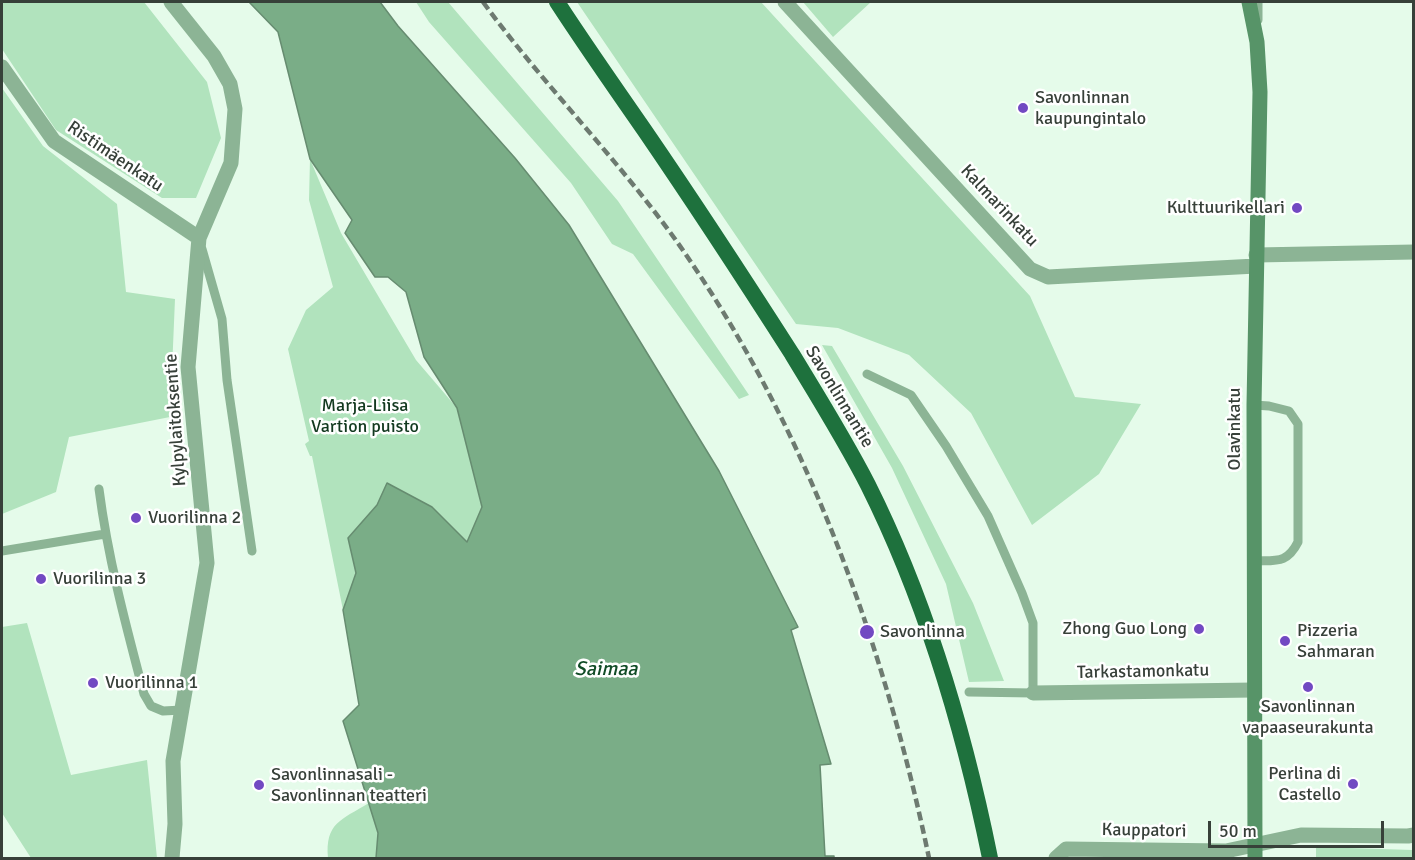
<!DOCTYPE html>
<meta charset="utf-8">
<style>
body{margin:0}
#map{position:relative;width:1415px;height:860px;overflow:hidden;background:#e5fbea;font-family:Signika,sans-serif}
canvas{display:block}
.frame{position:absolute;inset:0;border:3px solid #374039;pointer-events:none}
.scale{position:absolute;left:1208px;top:821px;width:176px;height:27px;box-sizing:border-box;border:3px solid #374039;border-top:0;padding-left:8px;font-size:18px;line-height:21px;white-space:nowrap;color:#374039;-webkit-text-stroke:4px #fff;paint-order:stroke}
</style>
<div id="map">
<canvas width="1415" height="860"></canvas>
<div class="frame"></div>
<div class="scale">50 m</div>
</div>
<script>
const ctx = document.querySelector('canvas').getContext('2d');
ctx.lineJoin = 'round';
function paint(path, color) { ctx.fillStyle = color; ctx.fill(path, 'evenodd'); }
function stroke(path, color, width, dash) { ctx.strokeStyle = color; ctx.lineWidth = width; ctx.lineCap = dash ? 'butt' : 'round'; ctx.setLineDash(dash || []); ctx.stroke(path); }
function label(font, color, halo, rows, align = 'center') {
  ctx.font = font + ' Signika,sans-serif'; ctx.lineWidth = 5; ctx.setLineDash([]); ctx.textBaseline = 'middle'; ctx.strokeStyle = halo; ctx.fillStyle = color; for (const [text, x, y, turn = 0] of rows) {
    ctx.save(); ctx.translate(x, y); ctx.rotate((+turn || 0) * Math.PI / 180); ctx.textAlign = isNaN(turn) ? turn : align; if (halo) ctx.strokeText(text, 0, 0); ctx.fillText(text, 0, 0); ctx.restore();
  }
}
paint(new Path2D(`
 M2 2H144L207 82 221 138 196 198H162L56 130 2 49Z
 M416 2H448L618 201 749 395 739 399 633 254 612 244 571 183 429 22Z
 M577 2H761L1030 296 1075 397 1141 404 1099 474 1032 525 971 413 909 355 838 328 796 324Z
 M803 2H871L833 37Z
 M2 88 43 146 117 204 126 292 175 299 170 417 69 437 56 492 2 514Z
 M310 159 341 233 416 360 457 408 482 507 467 542 432 507 387 484 377 505 348 538 356 573 343 610 312 456H310L305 444 309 441 288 349 306 310 333 287 309 200Z
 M822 345 832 346 903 466 973 603 1004 681 969 682 946 584 892 468Z
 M27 623 71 775 147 760 157 858H31L2 813V627Z
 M369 803 378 833 376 858H328C325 823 341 820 369 803Z
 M1316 847 1413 850V858H1316Z`), '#b1e3bd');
const water = new Path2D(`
 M249 2H380L398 26 515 158 569 225 719 471 798 627 791 630 831 764 820 765 825 856H834V858H376L378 833 343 721 359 705 343 610 356 573 348 538 377 505 387 483 432 507 467 542 482 507 457 408 424 357 406 292 388 277H375L345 233 352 220 310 159 278 32Z`);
paint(water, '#7aad87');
stroke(water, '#668c70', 1.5);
stroke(new Path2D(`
 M1258 20V2
 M202 249 222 319 227 380 252 551
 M867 374 911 395 946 446 988 516 1022 593 1033 623V693L969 692
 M99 489C108 559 126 626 144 694L151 706 163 711 182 710
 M2 551 105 534
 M1254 561C1276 560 1287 564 1298 542V424L1289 411 1269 406 1254 405`), '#8cb495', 9);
stroke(new Path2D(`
 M171 2 214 56 230 84 235 109 231 163 199 238 188 367 207 563 173 761 175 824 172 858
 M785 2 1030 269 1048 277 1256 266
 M2 67 54 141 199 238
 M1256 255 1414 252
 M1033 693 1254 690
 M1056 858 1066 849 1226 851 1254 845`), '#8cb495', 15);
stroke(new Path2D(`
 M1254 845 1301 835 1408 836 1414 835`), '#8cb495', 15);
stroke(new Path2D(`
 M1249 2 1257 42 1260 92 1254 405 1255 858`), '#579468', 15);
stroke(new Path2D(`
 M557 2C585 45 615 88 645 131 695 204 744 279 792 354 818 397 845 440 868 485 927 603 964 730 990 858`), '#1e713d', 16);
stroke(new Path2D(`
 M483 2C543 84 615 156 675 239 804 420 884 642 929 858`), '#6d7a70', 4.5, [9, 4.5]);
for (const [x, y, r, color] of [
 [1023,108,6,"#7249c2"],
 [1297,208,6,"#7249c2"],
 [136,518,6,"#7249c2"],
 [41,579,6,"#7249c2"],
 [1199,629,6,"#7249c2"],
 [867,632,8,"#7249c2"],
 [1285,641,6,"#7249c2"],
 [93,683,6,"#7249c2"],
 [1308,687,6,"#7249c2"],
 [1353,784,6,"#7249c2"],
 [259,785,6,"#7249c2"]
]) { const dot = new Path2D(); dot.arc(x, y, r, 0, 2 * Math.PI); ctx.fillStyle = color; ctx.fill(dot); stroke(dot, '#fff', 2); }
label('18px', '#374039', '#fff', [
 ["Savonlinnan",1035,98],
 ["kaupungintalo",1035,119],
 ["Kulttuurikellari",1285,208,"right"],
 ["Vuorilinna 2",148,518],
 ["Vuorilinna 3",53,579],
 ["Zhong Guo Long",1187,629,"right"],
 ["Pizzeria",1297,631],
 ["Sahmaran",1297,652],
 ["Savonlinna",880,632],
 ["Vuorilinna 1",105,683],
 ["Savonlinnan",1308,707,"center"],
 ["vapaaseurakunta",1308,728,"center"],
 ["Perlina di",1341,774,"right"],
 ["Castello",1341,795,"right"],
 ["Savonlinnasali -",271,775],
 ["Savonlinnan teatteri",271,796]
], 'left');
label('18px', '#374039', '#fff', [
 ["Ristimäenkatu",115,157,34],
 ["Kalmarinkatu",999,206,47],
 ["Savonlinnantie",839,397,59],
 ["Kylpylaitoksentie",176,420,-94],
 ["Olavinkatu",1235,429,-90],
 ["Tarkastamonkatu",1143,672,-1],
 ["Kauppatori",1144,831,1]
]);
label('18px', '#12391f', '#fff', [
 ["Marja-Liisa",365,406],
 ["Vartion puisto",365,427]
]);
label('italic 20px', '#114c27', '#fff', [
 ["Saimaa",606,670]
]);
</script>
